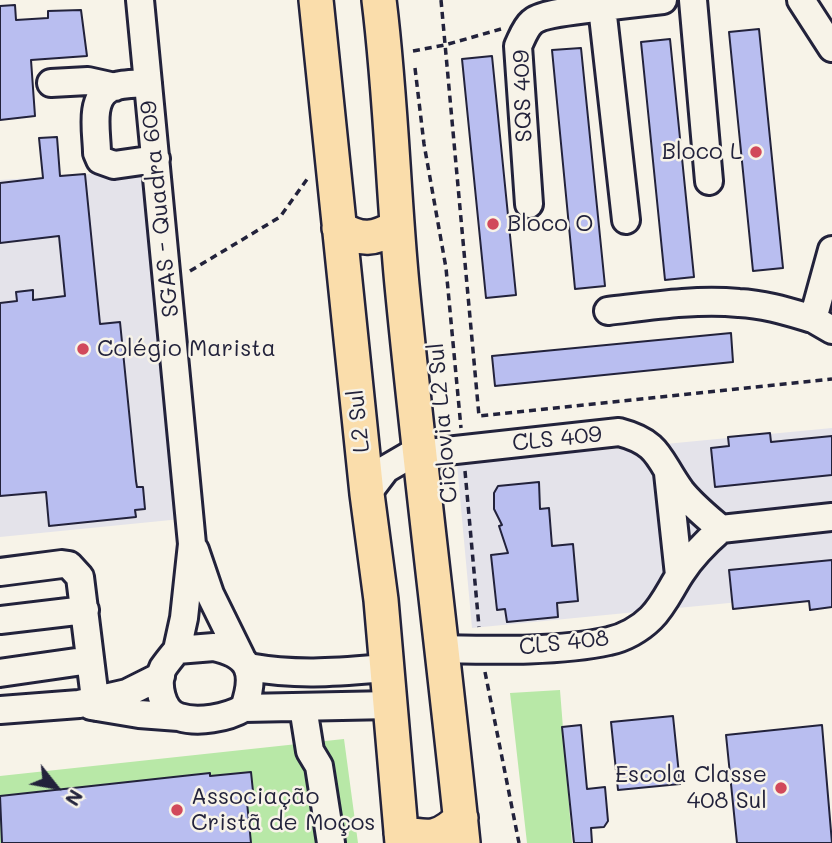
<!DOCTYPE html>
<meta charset="utf-8">
<style>
body{margin:0}
#map{position:relative;width:832px;height:843px;overflow:hidden;background:#f7f3e8;font-family:Mali,sans-serif}
canvas{display:block}
.north{position:absolute;left:21px;top:752px;width:70px;height:70px;-webkit-text-stroke:5px #f7f3e8;paint-order:stroke;rotate:121deg;font-size:19px;font-weight:700;line-height:28px;text-align:center;color:#22223b}
.north::after{content:'';display:block;margin:auto;width:24px;height:32px;background:#22223b;clip-path:polygon(50% 0,100% 100%,50% 72%,0 100%)}
</style>
<div id="map">
<canvas width="832" height="843"></canvas>
<div class="north">N</div>
</div>
<script>
const ctx = document.querySelector('canvas').getContext('2d');
ctx.lineJoin = 'round';
function paint(path, color) { ctx.fillStyle = color; ctx.fill(path, 'evenodd'); }
function stroke(path, color, width, dash) { ctx.strokeStyle = color; ctx.lineWidth = width; ctx.lineCap = dash ? 'butt' : 'round'; ctx.setLineDash(dash || []); ctx.stroke(path); }
function label(font, color, halo, rows, align = 'center') {
  ctx.font = font + ' Mali,sans-serif'; ctx.lineWidth = 5; ctx.setLineDash([]); ctx.textBaseline = 'middle'; ctx.strokeStyle = halo; ctx.fillStyle = color; for (const [text, x, y, turn = 0] of rows) {
    ctx.save(); ctx.translate(x, y); ctx.rotate((+turn || 0) * Math.PI / 180); ctx.textAlign = isNaN(turn) ? turn : align; if (halo) ctx.strokeText(text, 0, 0); ctx.fillText(text, 0, 0); ctx.restore();
  }
}
paint(new Path2D(`
 M151 170 181 519 0 537V180Z
 M832 428V593L472 628 457 464Z`), '#e4e3ea');
paint(new Path2D(`
 M560 690 572 843H527L510 693Z
 M344 739 358 843H0V776Z`), '#b8e8a7');
const building = new Path2D(`
 M15 5 16 20 48 18V11L81 10 87 56 31 60 35 116 0 120V6Z
 M759 29 783 268 753 271 729 32Z
 M670 39 694 277 665 280 641 42Z
 M581 48 605 286 575 289 552 50Z
 M492 56 516 295 486 298 462 59Z
 M57 137 60 176 85 174 100 324 120 322 136 481 137 487H143L145 509 135 510 136 517 49 526 46 492 0 496V303L17 301 16 292 33 290V300L65 296 59 236 0 243V183L43 178 39 138Z
 M731 333 733 362 495 386 492 356Z
 M770 433 771 442 832 436V475L715 487 711 448 729 446 728 437Z
 M539 482 540 509 549 508 552 546 573 544 578 601 557 603 558 617 507 622 505 609 497 610 491 555 508 553 499 526 502 525 494 509V493L498 486Z
 M832 560V607L810 610 809 601 733 609 729 570Z
 M673 716 680 784 618 790 611 722Z
 M581 725 587 789 605 787 608 821 604 827 591 828 592 843H574L562 727Z
 M822 725 832 843H737L726 735Z
 M251 772 254 801 247 802 251 843H2L0 796 210 773V776Z`);
paint(building, '#b9bef0');
stroke(building, '#22223b', 2);
const minor = new Path2D(`
 M140 0 192 544 184 618 177 650
 M693 0 709 181
 M801 0 832 48
 M51 83 88 81 115 87
 M148 83C137 84 119 83 109 89 89 100 97 134 97 153L100 160 114 165 156 159
 M529 204 518 46C522 38 525 28 532 22 543 12 586 10 602 7
 M626 220 602 7 663 0
 M832 250 813 319 832 330
 M608 311C651 306 695 299 739 303 764 304 789 312 813 319
 M668 473 679 575
 M367 494 386 469 410 455 619 432C661 443 658 460 681 491 693 506 707 517 721 529
 M721 529 832 517
 M195 550 210 594 241 657
 M0 572 62 564 69 565 80 577 96 707
 M0 620 85 610
 M214 647C251 655 256 673 244 708 227 718 198 723 179 717 161 711 156 683 163 668 167 662 172 656 177 650Z
 M441 649C491 650 560 652 609 641 624 638 640 629 651 618 664 605 671 588 681 573 692 556 705 543 721 529
 M248 667C299 676 337 672 387 668
 M0 673 90 660
 M91 706 139 714 179 717
 M303 707 310 751 319 766 331 843
 M244 708 391 705
 M0 710 79 704 127 693 161 676`);
const major = new Path2D(`
 M316 0 367 494 381 600 402 843
 M379 0C391 95 393 190 402 285 420 471 444 657 463 843
 M339 228C362 241 373 240 397 227
 M401 833C429 838 440 840 461 818`);
stroke(minor, '#22223b', 32);
stroke(major, '#22223b', 38);
stroke(new Path2D(`
 M441 0 479 416 832 379
 M413 51 445 45 501 29
 M415 68 424 144 446 268 461 428
 M190 271 280 217 308 178
 M465 471 479 627
 M485 672 519 843`), '#22223b', 3.5, [7, 5]);
stroke(minor, '#f7f3e8', 26);
stroke(major, '#faddab', 33);
for (const [x, y, r, color] of [
 [756,152,7,"#d1495b"],
 [493,224,7,"#d1495b"],
 [83,349,7,"#d1495b"],
 [781,788,7,"#d1495b"],
 [177,810,7,"#d1495b"]
]) { const dot = new Path2D(); dot.arc(x, y, r, 0, 2 * Math.PI); ctx.fillStyle = color; ctx.fill(dot); stroke(dot, '#f7f3e8', 2.5); }
label('23px', '#22223b', '#f7f3e8', [
 ["SQS 409",523,96,-92],
 ["SGAS - Quadra 609",160,209,-96],
 ["L2 Sul",359,421,-96],
 ["Ciclovia L2 Sul",443,423,-95],
 ["CLS 409",557,439,-6],
 ["CLS 408",564,643,-6]
]);
label('23px', '#22223b', '#f7f3e8', [
 ["Bloco L",742,152,"right"],
 ["Bloco O",507,224],
 ["Colégio Marista",97,349],
 ["Escola Classe",767,775,"right"],
 ["408 Sul",767,801,"right"],
 ["Associação",191,797],
 ["Cristã de Moços",191,823]
], 'left');
</script>
